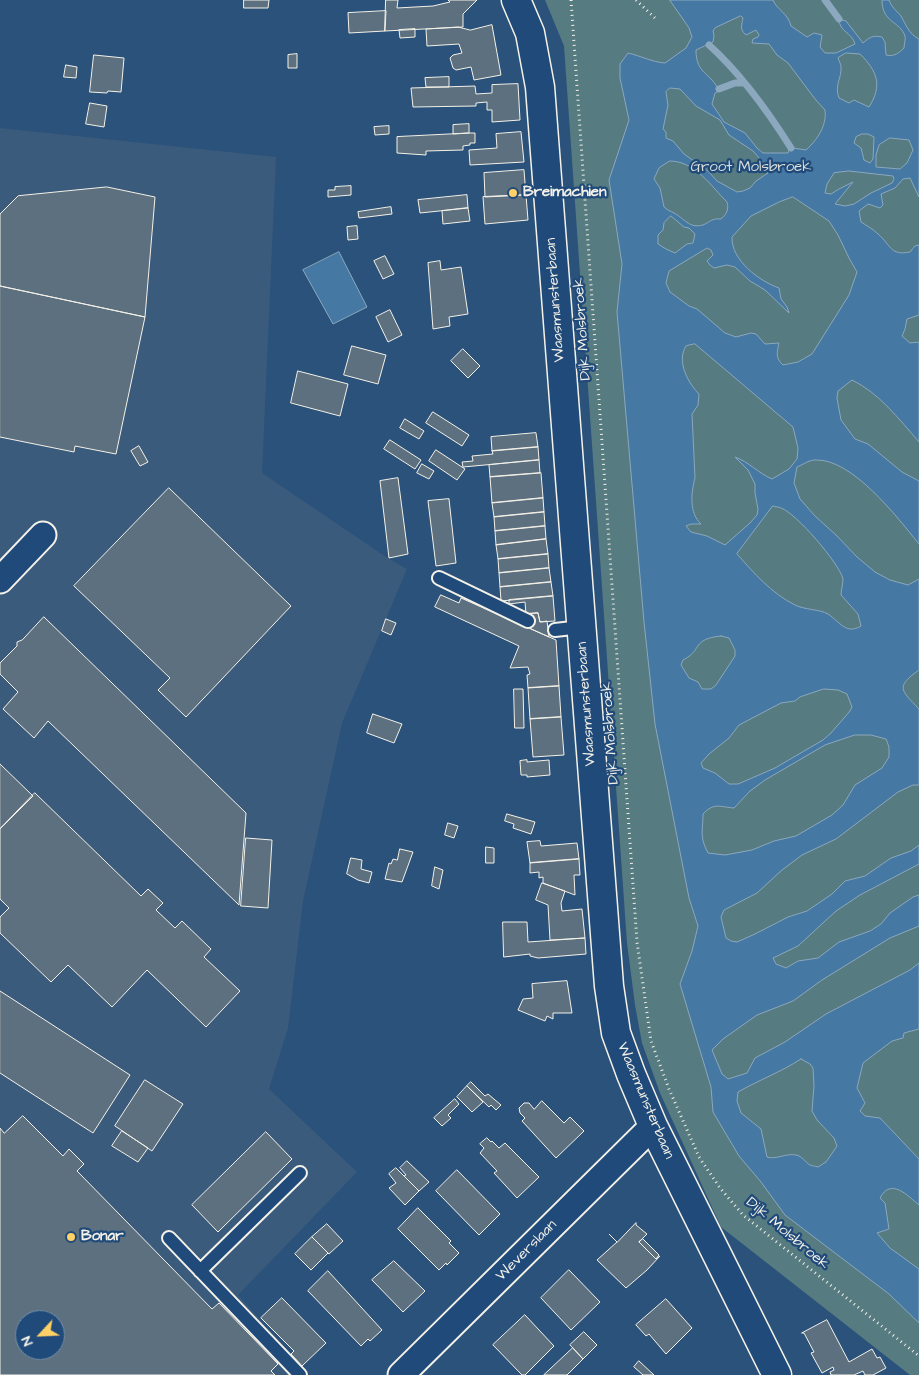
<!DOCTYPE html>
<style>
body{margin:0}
#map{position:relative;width:919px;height:1375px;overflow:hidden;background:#2b527b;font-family:"Architects Daughter",sans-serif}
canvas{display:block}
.north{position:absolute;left:15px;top:1310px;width:50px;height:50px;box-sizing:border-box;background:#1f4a7a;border:1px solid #748da6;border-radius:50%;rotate:245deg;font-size:14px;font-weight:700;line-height:20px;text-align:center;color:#f4f1e8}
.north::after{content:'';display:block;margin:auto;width:18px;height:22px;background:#ffd166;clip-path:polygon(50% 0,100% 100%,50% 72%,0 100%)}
</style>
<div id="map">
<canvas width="919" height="1375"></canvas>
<div class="north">N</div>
</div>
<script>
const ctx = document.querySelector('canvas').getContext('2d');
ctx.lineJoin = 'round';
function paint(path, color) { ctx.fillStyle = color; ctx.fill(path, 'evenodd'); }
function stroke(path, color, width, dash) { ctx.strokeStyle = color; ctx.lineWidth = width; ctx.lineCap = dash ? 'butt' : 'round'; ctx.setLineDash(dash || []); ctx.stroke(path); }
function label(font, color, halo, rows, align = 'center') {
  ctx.font = font + ' "Architects Daughter",sans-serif'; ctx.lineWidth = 4.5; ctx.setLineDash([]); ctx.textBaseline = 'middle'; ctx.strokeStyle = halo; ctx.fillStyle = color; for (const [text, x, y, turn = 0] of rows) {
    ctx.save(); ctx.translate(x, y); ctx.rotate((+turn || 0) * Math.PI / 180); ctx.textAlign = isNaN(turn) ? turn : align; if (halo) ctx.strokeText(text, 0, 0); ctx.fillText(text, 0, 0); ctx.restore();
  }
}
paint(new Path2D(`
 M0 128 276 157 262 473 389 559 407 569 342 723 303 901 288 1028 269 1089 357 1172 238 1295 309 1375H0ZM25 1320H55V1350H25Z`), '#3a5b7c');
paint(new Path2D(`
 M545 0H919V1375H910L721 1227 660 1093 642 1043 635 1005 627 943 564 46Z`), '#567b81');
const water = new Path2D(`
 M670 0H773C776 9 788 13 791 26L807 37 814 33 822 35 820 47 825 53H836L855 44C852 32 839 32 839 19L846 21 863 43C870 37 873 35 882 37L885 42 886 55C894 57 899 53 904 48 904 44 906 39 905 36 900 21 882 23 882 0H889C892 8 896 10 901 16 906 25 909 34 919 39V197L910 178 903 179 895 188 881 194 883 205 880 208 868 204 859 211 861 222C867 226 873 229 878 234 891 245 890 256 910 252L915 246 919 245V315L907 319 905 329 902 336 910 343 919 342V442C899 419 879 393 852 380L838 391 837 398 841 420 855 439 868 444 902 472 919 481V544C897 517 852 458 815 460 809 460 802 465 797 467L794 483 800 499 815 516 837 536 857 557 875 572 890 580 908 585 919 579V670C895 687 901 690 919 709V785H913L898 792 836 839 802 855 782 870 757 893 724 910 721 917 726 938 731 941 737 942 755 934 788 917 807 911 832 894 845 881 865 876 891 858 911 851 919 845V864L860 895 836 911 798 946 773 958 776 964 786 968 798 961 818 958 839 942 870 931 881 924 890 913 913 897 919 895V926L890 938 822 980 793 1001 757 1015 723 1039 712 1050 722 1074 728 1079 747 1073 755 1058 785 1042 826 1014 910 970 919 963V1029L904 1033 903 1038 892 1041 863 1063 857 1088 865 1103 860 1111 865 1116 880 1118 919 1159V1205C908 1196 891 1177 880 1198L885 1203 889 1229 877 1233 890 1248 919 1269V1323L889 1294 785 1215 761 1182 739 1156 713 1112 711 1087 680 984 692 951 698 926 689 898 655 724 644 622 617 312 622 264 609 180 629 120 620 78V64L628 53C641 56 652 62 665 63L686 48 692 37 689 28ZM741 16 743 18C742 25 739 29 746 35L756 30 759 35 758 37 753 39 752 43 769 44 777 55 788 63 815 99 825 110C827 126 817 140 806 150L793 148 789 149 788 153H763L757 148 745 133 724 122 712 104 715 93 719 91C711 72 696 75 696 50L713 42 714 36 713 31 715 28ZM846 53 860 54C877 71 883 85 869 107L854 100 849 103 839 98C834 85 842 78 841 67 841 64 839 61 838 58ZM670 88 680 89 696 106 720 120 729 135 753 151 767 167 768 173 756 181 750 188 743 191 737 192 717 181 708 171 684 154 673 141 666 138V132L663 129 668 105 666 92ZM862 134H868L874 137 873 159 870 163 864 160 861 148 854 143 856 137ZM890 138 909 140 913 150 907 163 900 169 876 167V155L879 145ZM670 161C695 161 711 186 727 202 729 209 727 214 721 219 712 218 710 222 703 225 689 229 684 218 674 213 670 211 667 210 664 207L660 188 654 179 659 168ZM849 171 893 176 894 179 892 183 871 193 854 204 845 206 835 204 853 182 839 189 831 194 825 193 827 184 834 173ZM793 197 829 221 838 235 849 258 857 272 849 295 812 354 798 362 783 365C775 358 777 352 779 343L765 344 756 334 751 333 736 337 725 333 697 309 689 306 670 292 666 283 669 271 707 248 711 250 713 255 707 261 710 265 714 268 727 265 735 267 750 281 765 290 789 313 787 307 781 299 779 288C759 281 731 260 732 237L751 216 779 202ZM671 216 684 227 689 228 695 234 693 243 687 244 675 253 666 249 658 244V235L663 230 664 223ZM695 344 793 427 798 448 797 459 789 469 772 479C758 473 749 462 735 457L748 470 755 484V493L758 509 757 515 750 523 725 545 707 536 691 532 686 526 691 524H701C689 513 691 493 695 478L692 414 698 405 699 394C688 383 676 361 686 346ZM773 506C774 507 780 507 781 508 796 513 839 563 843 579 843 584 841 590 841 595L858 614 861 626C846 635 840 622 828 614 819 609 805 610 795 605 771 593 754 573 737 554ZM721 636 729 638 735 650V656L716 685 711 689H702L698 682 689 678 681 665 683 660C703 650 691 639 721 636ZM824 689 838 690 847 694 852 707 850 711 831 733 823 740 775 768 738 784H729L715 773 703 768 701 763 709 754 729 738 739 725 781 703 795 701 800 697ZM855 735H871L886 739 889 747V757L882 768 855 785 843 805 832 815 796 836 774 841 752 850 725 855 708 853C699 836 703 832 703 814 714 802 720 807 734 808L750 791 765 780 825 745ZM801 1059 810 1064 813 1068 814 1086 812 1111 817 1120 834 1138 837 1146 826 1162 818 1167C815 1166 812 1166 810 1165 805 1162 802 1156 796 1155 786 1153 776 1160 767 1157L761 1129 741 1113 737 1101 738 1092C759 1080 781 1072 801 1059Z
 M339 252 367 307 333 324 303 270Z`);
paint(water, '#4578a2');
stroke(water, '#8ba8be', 1);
stroke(new Path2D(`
 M825 0 839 19
 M709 45C740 73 769 113 791 148
 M719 89 735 83H744`), '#8ba8be', 7);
const building = new Path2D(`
 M244 0H269L268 8H244Z
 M386 0H398L397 8 433 6 450 2 448 0H477L463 14V27L385 31Z
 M386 11 385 31 349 33 348 13Z
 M492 25 501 75 474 80 471 67 456 70 453 68 450 58 453 55 462 53 459 44 427 46 426 29 458 27 470 30Z
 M415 29V37L400 38 399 30Z
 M297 54V68H288V55Z
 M94 55 124 58 121 92 108 91 107 93 90 92Z
 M66 65 77 67 76 78 64 77Z
 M449 77V87H426L425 78Z
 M518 84 520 120 492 122V110H487V102L476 103V106L413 107 411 88 475 86 476 94 492 93V85Z
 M90 103 107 106 104 127 86 124Z
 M469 124V133L453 134V125Z
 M389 126V134L375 135 374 127Z
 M521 132 524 162 470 165 469 150 497 148 496 134Z
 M469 133H475V143H470V145L463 146V150L426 151V155L397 153V137Z
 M524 170 526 195 485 197 484 173Z
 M351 186V195L328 197V190H335V187Z
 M107 187 155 197 145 317 0 286V214L18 196Z
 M467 195 468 208 420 213 418 200Z
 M526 195 528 220 485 224 483 197Z
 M391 207 392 214 359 218 358 212Z
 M468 208 470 221 443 224 442 211Z
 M357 226 358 239 348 240 347 227Z
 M385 256 394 274 383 279 374 261Z
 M440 261 441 270 461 267 468 314 449 317 450 326 433 329 428 263Z
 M0 286 145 317 116 454 75 446 74 452 0 437Z
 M390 310 402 335 388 342 376 317Z
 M352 346 386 355 378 384 344 375Z
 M463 349 480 366 468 378 451 361Z
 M298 371 348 384 340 416 291 403Z
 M433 412 469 435 462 446 426 423Z
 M405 419 424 431 419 439 400 428Z
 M536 433 538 447 492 451 491 437Z
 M390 440 421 460 415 469 384 449Z
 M139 446 148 462 140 466 131 451Z
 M538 447 539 460 463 467 462 462 473 461 472 456 493 454 492 451Z
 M436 450 465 469 457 480 429 461Z
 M539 460 540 473 490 477 489 465Z
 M422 464 434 471 429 479 417 473Z
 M541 473 543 498 492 503 490 477Z
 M398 478 408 554 389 558 380 481Z
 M169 488 291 606 186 717 158 690 170 678 74 586Z
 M543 498 544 512 494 517 492 503Z
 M449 499 456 563 436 566 428 501Z
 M544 512 545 526 495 531 494 517Z
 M545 526 546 539 496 545 495 531Z
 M546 539 548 554 498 559 496 545Z
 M548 554 549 568 499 573 498 559Z
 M549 568 551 582 500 587 499 573Z
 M551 582 553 596 501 601 500 587Z
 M441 595 459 603 461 598 556 640 559 686 528 688 527 675 530 674 528 667 510 668 519 646 435 607Z
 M553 596 555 621 540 622 538 613 526 614 525 602 509 604V600Z
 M538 613 540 622 547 621 549 637 529 628 527 614Z
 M44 617 246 813 239 905 48 721 34 738 3 709 18 692 0 674V663L17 646V642L22 640Z
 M386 619 396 623 391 635 382 631Z
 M559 686 561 717 530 719 528 688Z
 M514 689H523L524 728H515Z
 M373 714 402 724 394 743 367 733Z
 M561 717 564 755 533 757 530 719Z
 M527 760V762L549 760 550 775 527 777V775H521L520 761Z
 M0 764 33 796 0 829Z
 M35 793 141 896 148 889 163 903 156 910 175 928 182 921 211 949 204 957 240 991 206 1027 147 970 112 1007 68 965 51 982 0 933V917L9 908 0 899V829Z
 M507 814 535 822 531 834 513 828 514 824 505 821Z
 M448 823 458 826 454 838 445 835Z
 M246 838 272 840 268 908 241 906Z
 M540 841 541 846 577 843 579 859 530 863 527 842Z
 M486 847 494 848V863H486Z
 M400 849 413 852 402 882 385 879 389 863 391 864 393 859 397 860Z
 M351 858 362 860 361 869 372 872 369 883 358 880 347 874Z
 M579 859 580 875H574L575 895 543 883V877L539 878V872L530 873V863Z
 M435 867 443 870 439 889 432 886Z
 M542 883 565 891 561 903 562 911 582 909 585 938 550 940 548 905 536 900Z
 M503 922H527L528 942 585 938 586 954 538 958 530 956V954L504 957Z
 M567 981 572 1013H553V1019L547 1016 545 1021 518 1010 523 999 533 998 532 984Z
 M0 991 130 1075 93 1133 0 1073Z
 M145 1080 183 1104 152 1151 115 1126Z
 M471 1082 485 1096 488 1094 501 1105 496 1110 491 1105 489 1107 467 1086Z
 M467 1086 483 1102 472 1112 457 1097Z
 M455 1099 459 1104 448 1115 451 1118 442 1126 434 1118Z
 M542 1101 564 1123 570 1117 584 1131 556 1158 522 1121 525 1118 520 1113 519 1108 524 1103H529L534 1109Z
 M23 1116 63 1156 69 1149 84 1164 77 1171 212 1309 219 1303 278 1364 271 1371 275 1375H0V1128L4 1133ZM25 1320H55V1350H25Z
 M122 1131 148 1148 138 1162 112 1146Z
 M266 1132 292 1159 218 1232 192 1205Z
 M487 1138 491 1142 492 1141 499 1148 505 1143 539 1177 517 1198 494 1173 497 1171 480 1153 484 1148 480 1144Z
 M407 1161 429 1182 419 1191 404 1176 406 1175 400 1168Z
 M396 1168 419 1191 405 1205 389 1188 396 1183 389 1174Z
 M457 1170 500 1214 479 1235 436 1191Z
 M418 1208 451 1241 449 1243 459 1253 447 1265 446 1263 439 1270 398 1229Z
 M636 1223V1225L647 1234 639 1242 656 1259 660 1256 647 1270 626 1288 597 1260 617 1242 609 1234 617 1242Z
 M327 1224 343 1241 329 1254 312 1237Z
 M312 1237 328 1253 311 1270 295 1254Z
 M643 1239 659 1255 656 1259 639 1242Z
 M394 1261 425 1291 403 1312 372 1280Z
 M569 1270 600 1302 571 1330 541 1298Z
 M328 1271 382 1330 370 1341 368 1339 361 1346 308 1291Z
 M282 1298 326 1343 302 1366 291 1354 294 1351 261 1318Z
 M666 1299 692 1328 666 1354 649 1334 646 1336 636 1325Z
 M525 1315 554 1346 525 1375H522L493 1345Z
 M827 1320 849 1362 872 1349 877 1358 880 1357 886 1368 873 1375H865L863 1371 854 1375H831L830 1372 834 1370 833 1367 822 1373 811 1353 814 1352 804 1333H802Z
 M584 1332 597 1345 583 1359 570 1345Z
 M573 1348 583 1359 567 1375H544Z
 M639 1361 654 1375H643L634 1367Z`);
paint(building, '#5d707f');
stroke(building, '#f4f1e8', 1);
const lane = new Path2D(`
 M439 578 528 621
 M555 630 581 627
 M169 1238 300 1375
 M200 1271 300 1173`);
const street = new Path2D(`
 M0 580 43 535
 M401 1375 653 1126`);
const secondary = new Path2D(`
 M516 0 530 33 540 87 609 986 616 1033 631 1074 653 1126 777 1375`);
stroke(lane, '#f4f1e8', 16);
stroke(street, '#f4f1e8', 29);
stroke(secondary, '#f4f1e8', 31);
stroke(new Path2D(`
 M571 0 637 942 651 1041 669 1089 699 1157 720 1188 743 1215 919 1356
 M636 0 657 20`), '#f4f1e8', 3, [1, 4]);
stroke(lane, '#1f4a7a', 12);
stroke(street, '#1f4a7a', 25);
stroke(secondary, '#1f4a7a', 28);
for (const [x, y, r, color] of [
 [513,193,5,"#ffd166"],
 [71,1237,5,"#ffd166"]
]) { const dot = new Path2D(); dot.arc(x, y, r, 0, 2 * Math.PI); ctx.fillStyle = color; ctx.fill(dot); stroke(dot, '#1f4a7a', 2); }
label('15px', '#dcdfd9', '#1f4a7a', [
 ["Groot Molsbroek",751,168]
]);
label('bold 15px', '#f4f1e8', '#1f4a7a', [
 ["Breimachien",523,193],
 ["Bonar",81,1237]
], 'left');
label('15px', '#f4f1e8', '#1f4a7a', [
 ["Waasmunsterbaan",556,300,-94],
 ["Dijk Molsbroek",583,329,-94],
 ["Waasmunsterbaan",587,704,-94],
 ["Dijk Molsbroek",611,733,-94],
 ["Waasmunsterbaan",645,1101,67],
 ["Dijk Molsbroek",787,1234,40],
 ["Weverslaan",527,1251,-45]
]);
</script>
